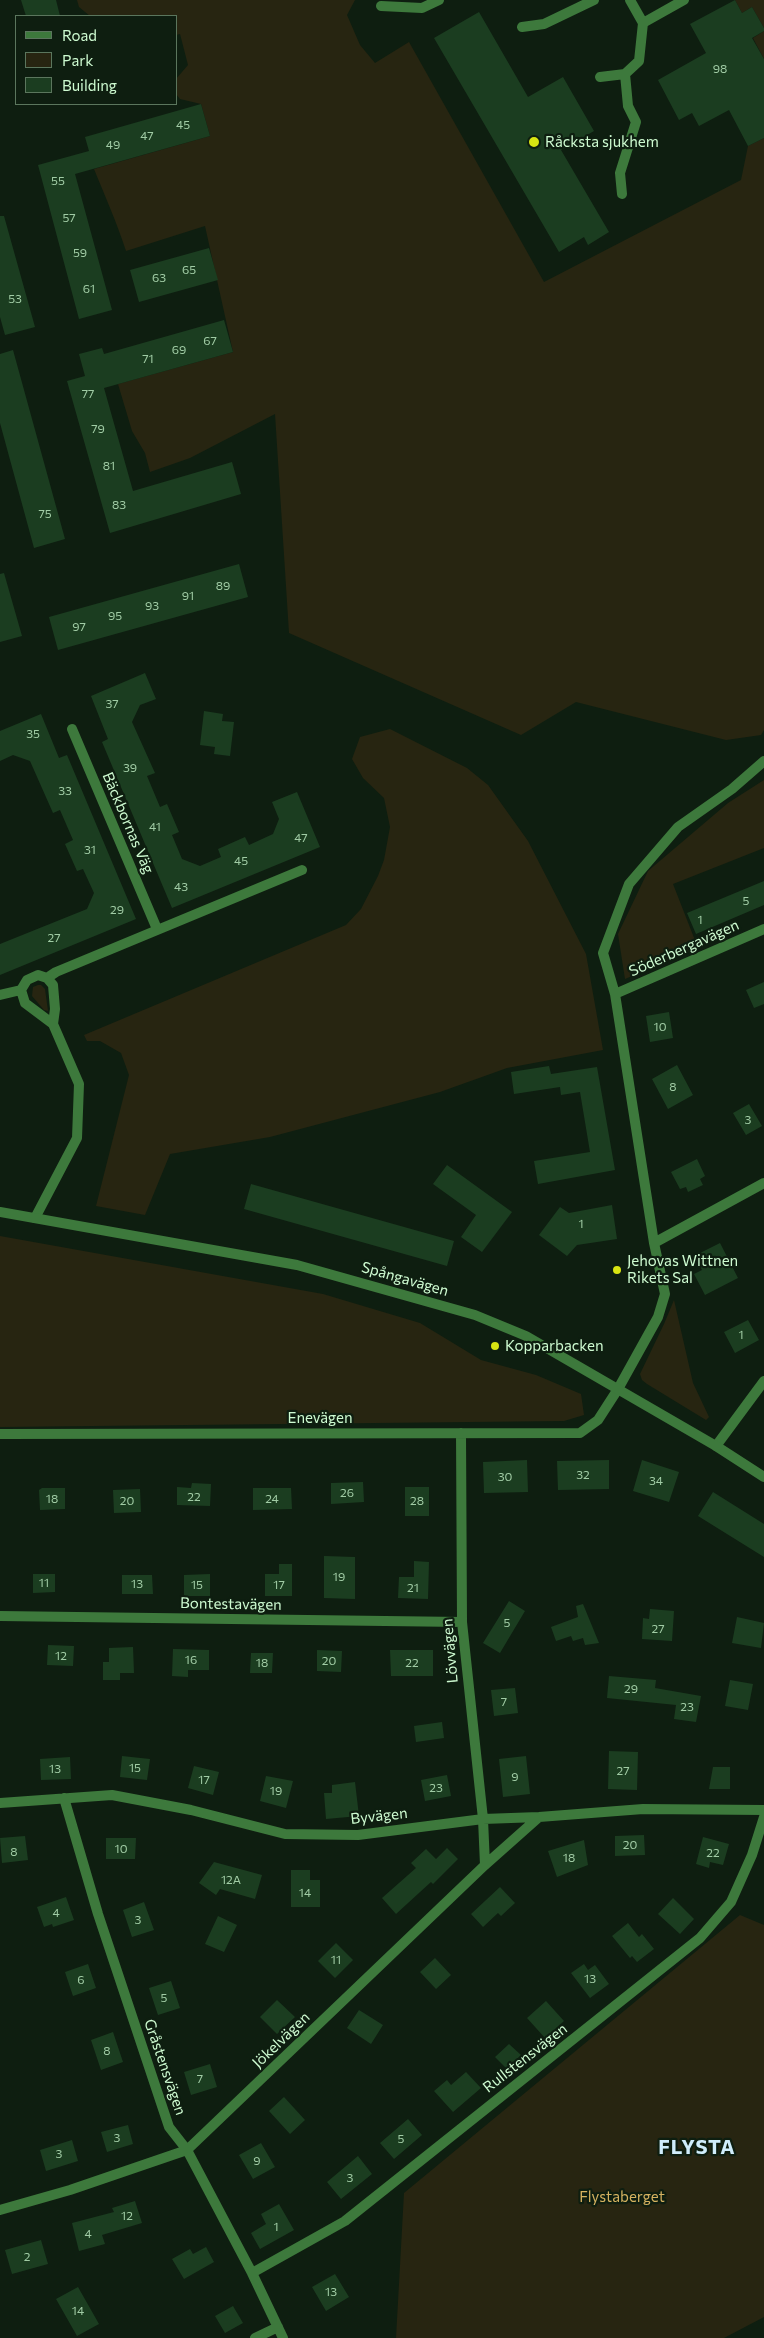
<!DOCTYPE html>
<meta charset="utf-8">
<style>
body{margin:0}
#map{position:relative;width:764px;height:2338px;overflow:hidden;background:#0e1e10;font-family:Commissioner,sans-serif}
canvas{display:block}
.legend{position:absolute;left:15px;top:15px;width:162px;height:90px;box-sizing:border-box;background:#0e1e10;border:1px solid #5b765d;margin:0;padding:6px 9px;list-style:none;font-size:15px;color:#cefbd1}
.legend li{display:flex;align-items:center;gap:10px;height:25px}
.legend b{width:25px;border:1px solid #5b765d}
</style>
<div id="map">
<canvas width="764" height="2338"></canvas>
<ul class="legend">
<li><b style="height:6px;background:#3d793c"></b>Road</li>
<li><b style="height:14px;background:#272511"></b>Park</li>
<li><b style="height:14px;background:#1b3d20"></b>Building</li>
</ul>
</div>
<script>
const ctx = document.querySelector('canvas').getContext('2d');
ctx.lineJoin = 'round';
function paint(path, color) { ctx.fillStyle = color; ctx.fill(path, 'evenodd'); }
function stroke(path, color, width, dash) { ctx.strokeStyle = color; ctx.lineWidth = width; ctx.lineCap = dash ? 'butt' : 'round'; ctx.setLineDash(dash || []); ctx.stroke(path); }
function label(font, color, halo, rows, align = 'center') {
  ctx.font = font + ' Commissioner,sans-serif'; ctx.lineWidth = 4.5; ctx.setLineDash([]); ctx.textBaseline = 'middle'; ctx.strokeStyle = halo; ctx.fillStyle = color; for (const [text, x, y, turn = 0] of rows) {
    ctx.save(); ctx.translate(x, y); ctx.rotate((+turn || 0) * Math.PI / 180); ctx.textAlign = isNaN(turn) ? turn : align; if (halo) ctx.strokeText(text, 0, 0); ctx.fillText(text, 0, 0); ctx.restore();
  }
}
paint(new Path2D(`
 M77 0H355L347 15 360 45 375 63 409 42 544 282 741 180 748 146 764 138V730L761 735 726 740 576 702 521 735 289 633 275 414 190 458 150 472 145 453 132 431 118 384 233 352 205 226 126 251C117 223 105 196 94 169L210 136 201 104 180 99 176 94V79L188 65 180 34 176 35V16H90L79 7Z
 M735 0H764V28L752 7 742 13Z
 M764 31V59L753 38Z
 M390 729 467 768 488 785 528 841 586 954 603 1050 507 1068 440 1092 270 1137 170 1154 145 1215 96 1206 129 1075 121 1053 100 1041H87L84 1035 346 925 361 909 378 876 384 860 390 827 384 798 363 778 352 759 360 737Z
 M764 780V848L673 884 698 948 625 979 618 934 648 871 728 803Z
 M38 985H41L45 989 48 1011 44 1010 32 996 33 987Z
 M0 1236 323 1294 420 1323 481 1360 536 1375 581 1394 584 1415 564 1421 0 1427Z
 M674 1300 693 1383 709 1417 706 1420 647 1384 642 1380 640 1374 664 1324Z
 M740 1915 764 1925V2317L724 2338H396L404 2193Z`), '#272511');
paint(new Path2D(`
 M21 0H56L60 16H26Z
 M735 0 742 13 752 7 764 28V31L752 38 764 59V138L748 146 729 110 699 126 692 113 679 120 658 80 706 53 690 24Z
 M479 12 528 97 563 77 594 131 561 150 609 232 588 245 584 237 559 252 434 38Z
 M201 104 210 136 75 174 112 310 79 319 38 165 89 151 85 137Z
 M0 216H4L35 327 5 335 0 317Z
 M209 248 218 280 139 302 130 270Z
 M224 320 233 352 104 388 133 491 232 462 241 494 110 533 67 381 85 376 79 354 102 348 104 354Z
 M13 350 65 539 34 548 0 423V354Z
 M239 564 248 597 58 650 49 617Z
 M4 573 22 636 0 642V574Z
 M145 673 156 699 140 705 132 722 155 773 147 776 160 807 167 804 179 832 172 835 182 859 200 866 221 857 218 849 245 837 249 845 273 834 279 819 272 802 297 792 320 847 172 908 102 742 108 739 91 696Z
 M204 711 223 714 222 721 234 722 230 756 214 754 215 747 200 745Z
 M41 714 59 758 67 755 136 919 0 975V944L87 909 94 893 83 869 77 871 65 844 73 840 60 810 53 813 30 761 13 755 0 761V731Z
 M764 881V905L696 934 687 913Z
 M764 982V1004L754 1008 746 990Z
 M669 1012 673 1038 650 1042 646 1016Z
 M677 1065 693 1095 668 1109 652 1079Z
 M549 1066 551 1074 597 1067 615 1170 538 1184 534 1161 590 1152 580 1092 561 1095 560 1087 514 1094 511 1072Z
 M749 1104 762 1126 746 1135 733 1113Z
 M697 1159 705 1176 700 1179 703 1185 688 1192 686 1187 680 1189 671 1172Z
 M447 1165 512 1212 482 1252 461 1237 476 1215 433 1184Z
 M251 1184 454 1241 447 1266 244 1209Z
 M612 1205 617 1239 577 1245 567 1256 539 1235 560 1207 569 1213Z
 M720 1243 738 1278 705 1295 694 1274 702 1270 697 1261 703 1258 700 1253Z
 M748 1320 759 1340 735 1353 724 1332Z
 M527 1460 528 1492 484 1493 483 1462Z
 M609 1460V1489L558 1490 557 1461Z
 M642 1460 679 1472 669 1502 633 1491Z
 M363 1482 364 1502 331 1504V1483Z
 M192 1483 211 1484 210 1506 177 1505V1487L191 1488Z
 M405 1487H429V1516H405Z
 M42 1488H65V1509L40 1510 39 1490Z
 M253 1488H291L292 1509 253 1510Z
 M140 1489 141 1512 114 1513 113 1490Z
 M713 1492 764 1524V1557L698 1516Z
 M324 1556 355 1557V1599L324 1598Z
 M414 1561 429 1562 428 1599 398 1598 399 1577H414Z
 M279 1564H292V1596H265V1574H279Z
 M33 1574H55V1592L33 1593Z
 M210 1574V1596H184V1575Z
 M122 1575H152L153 1594H122Z
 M509 1601 525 1611 500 1653 483 1643Z
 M583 1604 599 1643 585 1645 583 1638 573 1641 571 1636 556 1641 551 1627 578 1617 576 1606Z
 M650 1609 674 1611 672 1641 642 1639 643 1618 649 1619Z
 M737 1617 764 1623 761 1648 732 1643Z
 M48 1645 74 1646 73 1666 47 1665Z
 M133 1647 134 1673H120V1680H103V1662H109V1648Z
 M173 1649 209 1650V1670H188V1677L172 1676Z
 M317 1650 342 1651 341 1672 317 1671Z
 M390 1650H433V1676H391Z
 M251 1653H273L272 1673H250Z
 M609 1676 656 1680 655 1688 701 1696 696 1722 674 1719 676 1705 607 1698Z
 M730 1680 753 1684 748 1710 725 1706Z
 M515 1688 518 1713 494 1716 491 1690Z
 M442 1722 444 1738 416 1742 414 1726Z
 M609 1751 638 1752 637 1790 608 1789Z
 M122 1756 150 1759 147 1780 120 1777Z
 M526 1756 530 1794 503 1797 499 1759Z
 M70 1757 71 1779 41 1780 40 1759Z
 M194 1766 219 1772 213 1795 188 1788Z
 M713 1767H730V1789H709Z
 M447 1775 451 1796 425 1801 421 1780Z
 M266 1776 293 1781 286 1808 260 1801Z
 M355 1782 359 1816 326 1819 324 1793H332V1785Z
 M644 1835 645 1855 615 1856V1836Z
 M25 1836 28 1860 2 1863 0 1838Z
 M703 1837 729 1844 723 1865 710 1862 709 1868 696 1864Z
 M106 1838H136L135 1859H106Z
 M584 1840 588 1865 557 1877 548 1851Z
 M447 1848 458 1859 433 1884 431 1882 396 1914 382 1898 416 1868 411 1863 426 1849 436 1859Z
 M214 1862 262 1875 255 1899 220 1889 216 1895 199 1883Z
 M291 1870H310V1880H320V1907H291Z
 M500 1887 515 1903 501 1916 498 1913 483 1927 471 1914Z
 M66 1897 74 1920 53 1927 52 1924 44 1927 37 1907Z
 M673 1898 694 1919 680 1934 658 1914Z
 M144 1902 154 1930 132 1937 123 1910Z
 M218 1916 237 1925 224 1952 205 1944Z
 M628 1923 639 1937 642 1934 654 1949 637 1962 632 1956 630 1958 612 1936Z
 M336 1943 353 1960 335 1978 318 1961Z
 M435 1958 451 1975 436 1989 420 1972Z
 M88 1964 96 1988 73 1996 65 1972Z
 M584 1964 588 1970 595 1965 609 1984 590 1998 571 1973Z
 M171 1981 180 2008 158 2015 149 1988Z
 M277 2000 295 2017 277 2034 260 2017Z
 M546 2001 564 2021 545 2038 527 2018Z
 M359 2010 383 2025 371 2044 347 2028Z
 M113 2032 123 2062 101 2070 91 2040Z
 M509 2044 521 2055 507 2069 495 2057Z
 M210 2064 217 2087 191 2095 184 2072Z
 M466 2072 481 2088 453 2112 434 2091 447 2080 451 2085Z
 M284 2097 305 2120 290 2134 269 2111Z
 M408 2119 422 2135 394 2159 380 2143Z
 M128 2125 133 2144 107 2152 101 2132Z
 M72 2140 78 2161 46 2171 40 2150Z
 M261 2143 275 2167 253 2179 239 2155Z
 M358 2156 372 2174 341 2199 327 2182Z
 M135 2201 142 2223 102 2235 105 2244 79 2251 72 2223 114 2212 112 2208Z
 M279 2204 294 2230 260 2249 251 2233 266 2224 261 2214Z
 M41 2240 48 2264 12 2274 5 2250Z
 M206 2247 214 2262 184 2279 172 2259 190 2249 193 2254Z
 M335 2274 349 2297 326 2311 312 2287Z
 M78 2287 99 2324 77 2336 56 2299Z
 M233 2306 243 2323 225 2333 215 2316Z`), '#1b3d20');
stroke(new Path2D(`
 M630 0 643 23
 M381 6 422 8 439 0
 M522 27 544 24 594 0
 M600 77 625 74 639 61 643 23 684 0
 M622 194 620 173 636 122 628 106 625 74
 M72 729 157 929
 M47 978 56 972 302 870
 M615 994 764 929
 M0 995 21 990
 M35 1218 77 1138 79 1084 53 1024 55 1009 53 985 47 978 38 975 27 980 21 990 25 1003 53 1024
 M654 1243 764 1183
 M461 1433 462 1622 483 1819 485 1865
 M0 1434 580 1433 598 1420 618 1389 658 1317 665 1294 654 1243 615 994 603 953 629 884 678 827 732 789 764 761
 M716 1446 764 1381
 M0 1616 462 1622
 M64 1798 98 1914 169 2127 187 2150 252 2273 283 2338
 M0 1803 112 1795 191 1810 285 1834 358 1835 483 1819 539 1817 643 1809 764 1810
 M0 2210 70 2190 187 2150 485 1865 539 1817
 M252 2273 345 2221 700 1938 731 1902 752 1855 764 1817
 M255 2338 278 2327`), '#3d793c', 10);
stroke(new Path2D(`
 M0 1212 297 1265 475 1315 526 1336 716 1446 764 1477`), '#3d793c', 10);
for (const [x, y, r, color] of [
 [534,142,6,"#d8e412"],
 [617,1270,5,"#d8e412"],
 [495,1346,5,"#d8e412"]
]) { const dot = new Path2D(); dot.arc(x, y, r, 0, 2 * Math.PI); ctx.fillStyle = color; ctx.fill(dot); stroke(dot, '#0e1e10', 2); }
label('12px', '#a1cca5', null, [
 ["98",720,69],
 ["45",183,125],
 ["47",147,136],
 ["49",113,145],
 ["55",58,181],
 ["57",69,218],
 ["59",80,253],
 ["65",189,270],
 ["63",159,278],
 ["61",89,289],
 ["53",15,299],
 ["67",210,341],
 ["69",179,350],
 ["71",148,359],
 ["77",88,394],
 ["79",98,429],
 ["81",109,466],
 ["83",119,505],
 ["75",45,514],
 ["89",223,586],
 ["91",188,596],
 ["93",152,606],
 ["95",115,616],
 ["97",79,627],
 ["37",112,704],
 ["35",33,734],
 ["39",130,768],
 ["33",65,791],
 ["41",155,827],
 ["47",301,838],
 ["31",90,850],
 ["45",241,861],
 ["43",181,887],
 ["5",746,901],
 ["29",117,910],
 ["1",700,920],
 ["27",54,938],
 ["10",660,1027],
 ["8",673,1087],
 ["3",748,1120],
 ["1",581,1224],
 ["1",741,1335],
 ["32",583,1475],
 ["30",505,1477],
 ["34",656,1481],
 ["26",347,1493],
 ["22",194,1497],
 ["18",52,1499],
 ["24",272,1499],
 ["20",127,1501],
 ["28",417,1501],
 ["19",339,1577],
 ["11",44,1583],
 ["13",137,1584],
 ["15",197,1585],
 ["17",279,1585],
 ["21",413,1588],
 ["5",507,1623],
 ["27",658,1629],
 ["12",61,1656],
 ["16",191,1660],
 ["20",329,1661],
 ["18",262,1663],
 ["22",412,1663],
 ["29",631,1689],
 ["7",504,1702],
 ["23",687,1707],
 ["15",135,1768],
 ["13",55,1769],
 ["27",623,1771],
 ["9",515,1777],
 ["17",204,1780],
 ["23",436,1788],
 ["19",276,1791],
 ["20",630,1845],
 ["10",121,1849],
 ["8",14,1852],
 ["22",713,1853],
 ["18",569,1858],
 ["12A",231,1880],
 ["14",305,1893],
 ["4",56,1913],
 ["3",138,1920],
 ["11",336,1960],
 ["13",590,1979],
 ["6",81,1980],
 ["5",164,1998],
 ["8",107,2051],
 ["7",200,2079],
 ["3",117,2138],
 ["5",401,2139],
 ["3",59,2154],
 ["9",257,2161],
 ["3",350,2178],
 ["12",127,2216],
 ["1",276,2227],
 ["4",88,2234],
 ["2",27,2257],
 ["13",331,2292],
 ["14",78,2311]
]);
label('15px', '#cefbd1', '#0e1e10', [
 ["Råcksta sjukhem",545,142],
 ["Jehovas Wittnen",627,1261],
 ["Rikets Sal",627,1278],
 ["Kopparbacken",505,1346]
], 'left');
label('15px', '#cefbd1', '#0e1e10', [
 ["Bäckbornas Väg",128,823,67],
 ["Söderbergavägen",684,948,-24],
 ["Spångavägen",405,1279,16],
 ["Enevägen",320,1418],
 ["Bontestavägen",231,1604,1],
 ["Lövvägen",450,1651,-95],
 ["Byvägen",379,1816,-6],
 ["Jökelvägen",281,2040,-44],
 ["Rullstensvägen",525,2058,-38],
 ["Gråstensvägen",165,2067,71]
]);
label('15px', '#d5b260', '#0e1e10', [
 ["Flystaberget",622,2197]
]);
ctx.letterSpacing = '1px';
label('bold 20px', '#d0edfb', '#0e1e10', [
 ["FLYSTA",697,2147]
]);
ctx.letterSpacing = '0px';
</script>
